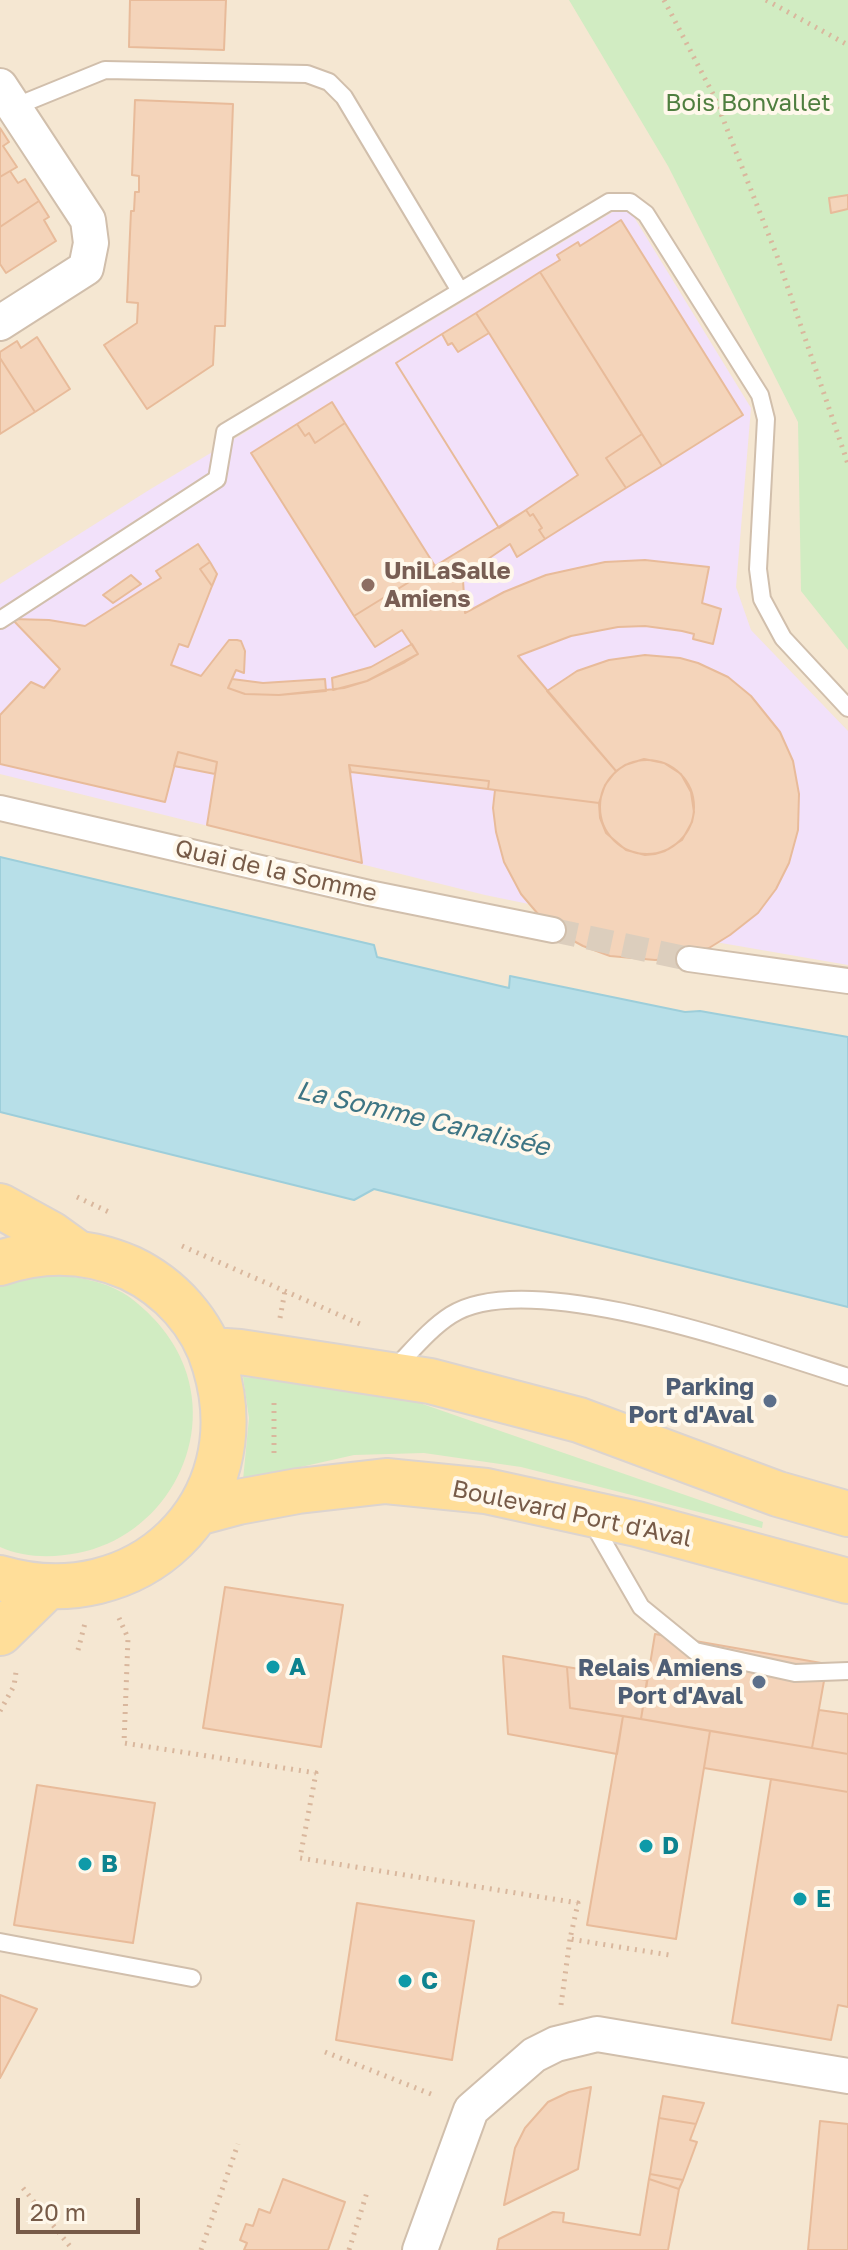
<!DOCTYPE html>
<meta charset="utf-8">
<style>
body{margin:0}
#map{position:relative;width:848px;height:2250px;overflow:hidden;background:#fdf5e4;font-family:"Golos Text",sans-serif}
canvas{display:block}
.scale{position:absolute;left:16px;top:2198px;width:124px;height:36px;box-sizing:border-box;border:4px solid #775b48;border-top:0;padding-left:10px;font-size:24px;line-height:28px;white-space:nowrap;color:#775b48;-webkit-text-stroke:6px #fff8eb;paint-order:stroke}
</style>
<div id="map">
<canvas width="848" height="2250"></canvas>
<div class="scale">20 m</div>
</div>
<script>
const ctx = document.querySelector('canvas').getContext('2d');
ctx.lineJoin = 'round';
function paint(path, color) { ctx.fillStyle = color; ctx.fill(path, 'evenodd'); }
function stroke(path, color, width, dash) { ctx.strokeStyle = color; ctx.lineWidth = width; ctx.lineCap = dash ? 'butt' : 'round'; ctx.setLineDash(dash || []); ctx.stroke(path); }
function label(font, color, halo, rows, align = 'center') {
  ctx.font = font + ' "Golos Text",sans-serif'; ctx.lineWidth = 8; ctx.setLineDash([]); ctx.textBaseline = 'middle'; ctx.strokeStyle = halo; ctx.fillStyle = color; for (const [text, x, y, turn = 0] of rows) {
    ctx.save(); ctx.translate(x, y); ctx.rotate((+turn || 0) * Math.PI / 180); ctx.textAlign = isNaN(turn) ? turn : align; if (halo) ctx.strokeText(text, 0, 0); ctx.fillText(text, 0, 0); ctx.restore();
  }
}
paint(new Path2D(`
 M0 0H848V2250H0Z`), '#f5e7d2');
paint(new Path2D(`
 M626 204 751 408 736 587 751 630 848 731V965L704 940 485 895 0 774V584L149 490Z`), '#f2e1fa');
paint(new Path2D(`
 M569 0H848V650L801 591 798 422 668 166Z
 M45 1273C76 1277 107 1280 132 1299 154 1316 174 1339 184 1366 215 1447 161 1537 78 1553 53 1558 24 1558 0 1547V1283Z
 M243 1377 349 1387 411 1400 763 1522 762 1528 521 1467 424 1453 354 1455 243 1480 249 1418Z`), '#d1ecc2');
const water = new Path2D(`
 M0 857 374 945 377 957 509 988 510 976 685 1012 700 1011 848 1037V1307L374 1189 354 1200 0 1112Z`);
paint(water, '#b7dfe8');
stroke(water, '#9dceda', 2);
const building = new Path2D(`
 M130 0H226L224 50 129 47Z
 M135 100 233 104 225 326H215L213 365 147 409 104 345 137 323 138 303 127 302 131 211H134L135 192H139V176L132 175Z
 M0 128 9 142 3 146 17 167 0 177Z
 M10 171 18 183 25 179 39 201 0 227V177Z
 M848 195V209L831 213 829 198Z
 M39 201 49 217 44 220 56 241 6 273 0 264V227Z
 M621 220 743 415 662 466 540 272 560 260 557 255 578 242 580 246Z
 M540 272 642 434 606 458 626 488 545 539 539 530 542 528 533 514 530 516 526 510 499 528 396 363 442 334 448 345 452 343 458 352 489 333 476 313Z
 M476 313 489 333 458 352 452 343 448 345 442 334Z
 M489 333 578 475 499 528 396 363 442 334 448 345 452 343 458 352Z
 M37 337 70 389 35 412 0 358V352L17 341 21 348Z
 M0 358 35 412 0 434Z
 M332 402 345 423 315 443 309 433 305 436 297 424Z
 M345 423 435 566 354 616 251 453 297 424 305 436 309 433 315 443Z
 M642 434 662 466 626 488 606 458Z
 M526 510 530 516 533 514 542 528 539 530 545 539 517 557 510 544 488 559 471 579 463 580 465 613 504 592 546 575 605 562 645 560 709 567 702 603 721 609 713 644 693 639 694 634 682 631 645 626 618 627 571 636 518 656 616 771 605 785 599 803 495 790 488 789 489 781 349 765 362 863 207 825 217 762 178 752 165 802 0 764V715L31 682 44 688 60 669 12 619 49 620 85 626 161 578 156 571 198 544 210 562 200 569 212 586 188 647 179 644 171 665 201 676 229 640H237L241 641 245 651 244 673 236 670 228 688 245 694 279 695 344 688 367 681 418 654 402 630 375 647 354 616Z
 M210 562 217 574 212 586 200 569Z
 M131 575 141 584 113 603 103 595Z
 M412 644 418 654 405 662 367 681 333 690 332 678 371 667Z
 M645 655 680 658 698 663 728 677 751 696 780 732 793 761 799 794 798 830 789 863 776 889 758 913 730 935 709 948 670 959 655 960 610 956 583 946 557 932 538 914 521 894 504 862 496 832 493 808 495 790 599 803 600 818 606 833 626 850 645 855 655 854 665 851 682 840 692 822 694 812 691 792 681 774 664 763 644 759 625 765 616 771 547 691 577 671 609 660Z
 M232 679 263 683 325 679 326 691 279 695 245 694 228 688Z
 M178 752 217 762 215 774 174 766Z
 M600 807a47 47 0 1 1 94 0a47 47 0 1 1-94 0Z
 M349 765 489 781 488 789 351 772Z
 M225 1587 343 1605 321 1747 203 1728Z
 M655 1634 827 1664 812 1748 641 1719Z
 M503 1656 567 1667 570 1708 623 1716 617 1754 508 1734Z
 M567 1667 647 1680 641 1719 570 1708Z
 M819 1710 848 1714V1754L812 1748Z
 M623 1716 710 1731 676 1939 587 1925Z
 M710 1731 848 1754V1792L704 1768Z
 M771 1779 848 1792V2007L838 2005 831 2040 732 2023Z
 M37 1785 155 1803 133 1943 14 1925Z
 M357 1903 474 1921 452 2060 336 2040Z
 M0 1995 37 2009 0 2078Z
 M591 2087 578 2169 504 2205 515 2148 525 2128 548 2102 569 2092Z
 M663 2096 704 2103 696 2124 659 2118Z
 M659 2118 696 2124 690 2140 697 2142 683 2180 650 2174Z
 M820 2121 848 2124V2250H808Z
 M650 2174 683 2180 679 2189 649 2179Z
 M283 2179 345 2202 328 2250H244L247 2243 240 2240 246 2224 253 2226 259 2209 270 2213Z
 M649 2179 679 2189 668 2250H497L499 2239 553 2212 564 2213 563 2222 640 2235Z`);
paint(building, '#f4d4ba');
stroke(building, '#e8bb9a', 2);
stroke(new Path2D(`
 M553 930 689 959`), '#dccebd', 24, [24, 12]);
const service = new Path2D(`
 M14 107 105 70 307 74 329 82 344 97 460 291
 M0 620 217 479 225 432 609 202H630L646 214 760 395 766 419 758 569 762 599 783 638 848 708
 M393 1370C411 1352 429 1329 451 1315 528 1265 762 1350 848 1377
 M592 1522 641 1607 695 1651 795 1673 848 1671
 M0 1942 192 1978`);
const pedestrian = new Path2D(`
 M0 808 369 893 553 930
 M689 959 848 981`);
const minor = new Path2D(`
 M0 86 88 220 91 243 86 268 0 323
 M420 2250 471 2110 534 2055 556 2044 597 2034 848 2076`);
const primary = new Path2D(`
 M0 1206 51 1234 76 1252
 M0 1263C44 1248 87 1249 130 1268 170 1287 203 1323 215 1366 257 1505 137 1618 0 1578
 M211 1350 240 1352 430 1381 579 1420 778 1494 848 1514
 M197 1513 238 1502 298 1491 386 1481 486 1491 637 1524 848 1581
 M0 1633 47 1587`);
stroke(service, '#d1bfac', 20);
stroke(pedestrian, '#d1bfac', 28);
stroke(minor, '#d1bfac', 38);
stroke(primary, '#dcd4cf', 48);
stroke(new Path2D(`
 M664 0 714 96 777 256 848 464
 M766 0 848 45
 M77 1197 111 1213
 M182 1246 360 1324
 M280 1318 285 1291
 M274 1453V1399
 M119 1618 128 1638 124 1743 316 1773 300 1858 578 1903 570 1939 669 1955
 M78 1650 85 1623
 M0 1711 14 1686 16 1672
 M561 2005 570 1939
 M325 2052 436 2096
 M23 2188 73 2250
 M201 2250 238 2144
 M349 2250 368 2189`), '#d9b79d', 5, [2, 6]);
stroke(service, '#fff', 16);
stroke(pedestrian, '#fff', 24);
stroke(minor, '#fff', 34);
stroke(primary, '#ffde99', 44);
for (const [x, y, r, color] of [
 [368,585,8,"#8d6e63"],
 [770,1401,8,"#5c6f8a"],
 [273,1667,8,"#0f9aa8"],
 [759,1682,8,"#5c6f8a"],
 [646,1846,8,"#0f9aa8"],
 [85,1864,8,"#0f9aa8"],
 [800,1899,8,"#0f9aa8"],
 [405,1981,8,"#0f9aa8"]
]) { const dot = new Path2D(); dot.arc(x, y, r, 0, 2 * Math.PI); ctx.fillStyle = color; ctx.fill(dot); stroke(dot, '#fff8eb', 3); }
label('24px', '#4f7e3f', '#fff8eb', [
 ["Bois Bonvallet",748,103]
]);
label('bold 24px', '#785e54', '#fff8eb', [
 ["UniLaSalle",384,571],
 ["Amiens",384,599]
], 'left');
label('24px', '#775b48', '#fff8eb', [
 ["Quai de la Somme",276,871,13],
 ["Boulevard Port d'Aval",572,1514,12]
]);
label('bold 24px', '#4e5e75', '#fff8eb', [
 ["Parking",754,1387],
 ["Port d'Aval",754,1415],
 ["Relais Amiens",743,1668],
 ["Port d'Aval",743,1696]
], 'right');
label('bold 24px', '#0d838f', '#fff8eb', [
 ["A",289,1667],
 ["D",662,1846],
 ["B",101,1864],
 ["E",816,1899],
 ["C",421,1981]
], 'left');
label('italic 26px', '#3e7584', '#fff8eb', [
 ["La Somme Canalisée",423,1119,13]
]);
</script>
